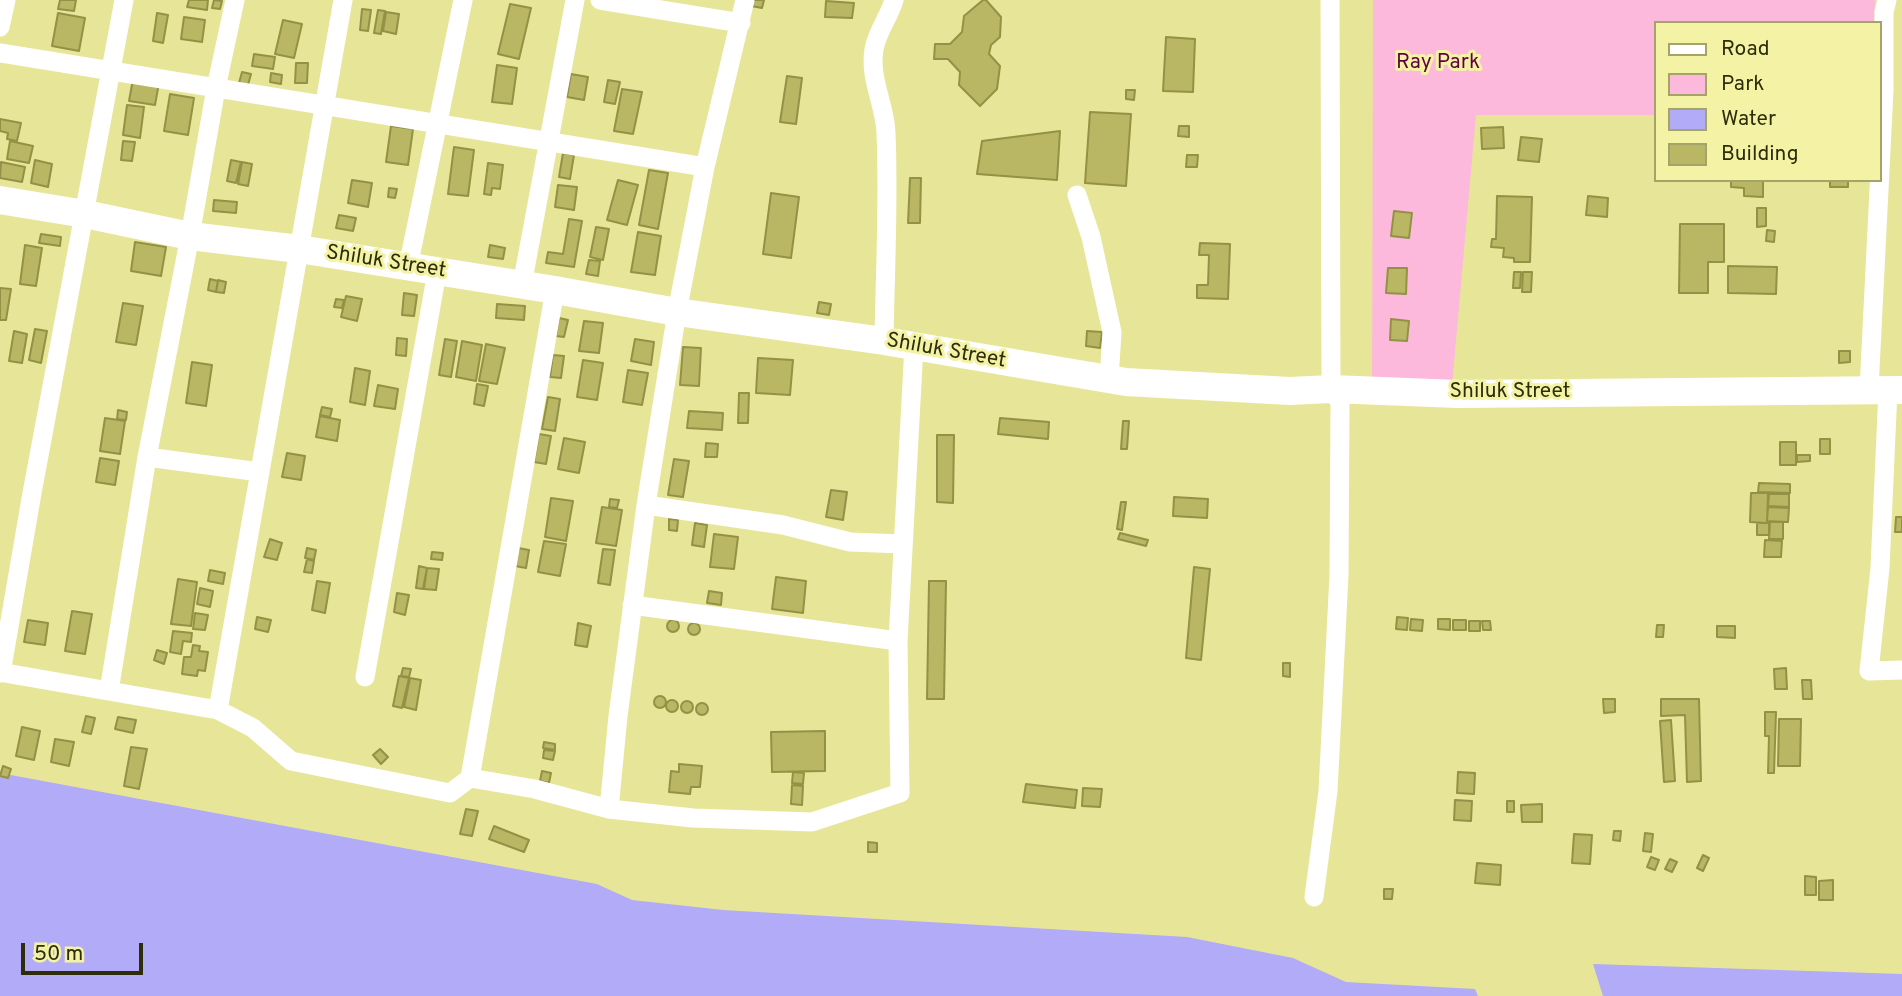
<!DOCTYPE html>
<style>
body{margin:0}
#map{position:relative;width:1902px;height:996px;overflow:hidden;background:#e7e698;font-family:Overpass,sans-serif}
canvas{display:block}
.legend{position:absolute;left:1654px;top:21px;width:228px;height:161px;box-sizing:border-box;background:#f4f3a5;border:2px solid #a4a468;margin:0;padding:9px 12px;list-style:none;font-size:21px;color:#2d2d0c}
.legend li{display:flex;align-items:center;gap:14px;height:35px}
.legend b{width:35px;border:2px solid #a4a468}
.scale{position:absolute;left:21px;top:943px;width:122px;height:32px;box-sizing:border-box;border:4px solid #2d2d0c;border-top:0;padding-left:9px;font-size:21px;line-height:24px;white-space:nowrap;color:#2d2d0c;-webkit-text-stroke:5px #f4f3a5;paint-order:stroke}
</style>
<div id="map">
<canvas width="1902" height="996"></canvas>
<ul class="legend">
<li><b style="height:9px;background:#fff"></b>Road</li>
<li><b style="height:19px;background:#fcb9db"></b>Park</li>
<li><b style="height:19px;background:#b2abf7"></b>Water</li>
<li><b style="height:19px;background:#b9b763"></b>Building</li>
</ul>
<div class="scale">50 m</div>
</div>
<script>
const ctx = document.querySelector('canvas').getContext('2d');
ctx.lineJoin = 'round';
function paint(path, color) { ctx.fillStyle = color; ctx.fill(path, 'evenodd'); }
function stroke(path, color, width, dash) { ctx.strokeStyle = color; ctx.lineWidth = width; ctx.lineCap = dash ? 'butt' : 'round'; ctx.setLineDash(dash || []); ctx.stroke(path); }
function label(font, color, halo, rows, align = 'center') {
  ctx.font = font + ' Overpass,sans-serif'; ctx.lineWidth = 6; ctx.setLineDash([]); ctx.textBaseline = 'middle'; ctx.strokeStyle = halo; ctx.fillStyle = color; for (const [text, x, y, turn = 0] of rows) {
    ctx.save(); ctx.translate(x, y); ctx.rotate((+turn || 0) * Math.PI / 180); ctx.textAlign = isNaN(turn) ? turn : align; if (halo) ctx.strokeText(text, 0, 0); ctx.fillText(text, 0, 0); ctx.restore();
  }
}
paint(new Path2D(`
 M1373 0H1875L1874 23H1655V115H1476L1452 386 1372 384Z`), '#fcb9db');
paint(new Path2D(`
 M0 773 597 884 632 900 723 910 1187 937 1293 958 1346 982 1475 989 1478 996H0Z
 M1593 964 1902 974V996H1603Z`), '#b2abf7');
const building = new Path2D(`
 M60 0H76L74 11 58 9Z
 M189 0H208L207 10 187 7Z
 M214 0 222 1 220 9 212 8Z
 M752 0H764L762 8 751 6Z
 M983 0H986L1001 17 1000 37 991 45 989 54 1000 66 997 89 980 106 959 85 960 72 948 59H934L935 44H950L962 32 964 16Z
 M826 1 854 3 852 18 825 17Z
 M510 4 531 8 519 59 498 54Z
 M362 9 371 10 368 31 360 30Z
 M378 10 385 11 381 34 374 33Z
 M386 12 399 14 396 34 383 31Z
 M58 13 85 18 79 51 52 46Z
 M157 13 168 15 163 43 153 41Z
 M184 17 205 20 202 42 181 39Z
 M283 20 302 24 294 58 275 54Z
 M1166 37 1195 39 1193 92 1163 91Z
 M254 54 275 57 273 69 252 66Z
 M296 63H308L307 83H295Z
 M497 65 517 68 512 104 492 102Z
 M242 72 251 74 248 85 239 83Z
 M271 73 282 75 281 84 270 82Z
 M571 74 588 77 584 100 567 97Z
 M787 76 802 78 796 124 780 122Z
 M133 79 159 83 155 105 129 101Z
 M608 80 620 82 615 104 604 102Z
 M622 89 642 92 633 134 614 131Z
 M1126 90H1135L1134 100 1126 99Z
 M170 94 194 98 188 135 164 131Z
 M127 105 144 107 140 138 123 135Z
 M1090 112 1131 114 1126 186 1085 183Z
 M0 119 21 123 17 141 7 139 8 133 0 131Z
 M391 126 413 129 408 165 386 162Z
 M1179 126H1189V137L1178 136Z
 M1503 127 1504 148 1482 149 1481 128Z
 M1060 131 1057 180 977 174 982 141Z
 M1521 137 1542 139 1539 162 1518 160Z
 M10 141 33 146 29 163 7 159Z
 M123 141 135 142 132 161 121 160Z
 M454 147 474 150 468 196 448 194Z
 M563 153 574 155 570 179 559 177Z
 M1187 155H1198L1197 167H1186Z
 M35 160 52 164 48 187 31 183Z
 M231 160 241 162 236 183 227 181Z
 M1 162 25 167 22 182 0 178Z
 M242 162 252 164 248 186 238 184Z
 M488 163 503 165 500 189 492 188 491 195 484 194Z
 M649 170 668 173 658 229 639 225Z
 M910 178H921L920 223H908Z
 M352 180 372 183 368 207 348 203Z
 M618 180 638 185 627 225 607 220Z
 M1731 180H1763V197L1744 196V188L1731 187Z
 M1830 180H1848V187H1830Z
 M558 185 577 187 574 210 555 207Z
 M389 188 397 189 395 198 388 197Z
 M771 193 799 197 791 258 763 254Z
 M1497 196 1532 197 1530 262H1514V258L1503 257 1504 248 1491 247 1492 239H1496Z
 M1588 196 1608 198 1607 217 1586 215Z
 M214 200 237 202 236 213 213 211Z
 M1757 208H1766V226L1757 227Z
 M1394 211 1412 213 1409 238 1391 236Z
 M339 215 356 218 353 231 336 228Z
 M569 219 582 221 574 267 546 263 548 252 563 254Z
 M1680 224H1724V262H1708V293H1679Z
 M596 227 609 229 603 260 590 257Z
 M1767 230 1775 231 1774 242 1766 241Z
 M638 232 661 236 655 275 631 272Z
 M41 234 61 237 60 246 39 243Z
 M135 242 166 247 161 276 131 271Z
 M1200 243 1230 244 1228 299 1197 298V285H1208L1209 255H1199Z
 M25 245 42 248 36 286 20 284Z
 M490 245 505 248 503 259 488 257Z
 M589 260 600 261 598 276 586 274Z
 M1728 266 1777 267 1776 294 1728 293Z
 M1388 268H1407L1406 294 1386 293Z
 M1514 272H1521L1520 288H1513Z
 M1523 272H1532L1531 292H1522Z
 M210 279 218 281 216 292 208 290Z
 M218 280 226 282 224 293 216 292Z
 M0 288 11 289 6 320H0Z
 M404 293 417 295 414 316 402 315Z
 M346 296 362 299 357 321 341 317Z
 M336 299 344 300 342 308 334 307Z
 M819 302 831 304 829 315 817 313Z
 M123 303 143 306 136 345 116 342Z
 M497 304 525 306 524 320 496 318Z
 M559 318 568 320 564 337 556 336Z
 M1391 319 1409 321 1407 341 1390 340Z
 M584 321 603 323 599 353 579 351Z
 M35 329 47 331 41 363 29 360Z
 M14 331 27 334 22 363 9 361Z
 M1087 331 1102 332 1100 348 1086 346Z
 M397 338 407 339 406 356 396 355Z
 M445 339 457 341 451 377 439 375Z
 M635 339 654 342 651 365 631 361Z
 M462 341 482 345 476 381 456 377Z
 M486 344 505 348 497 384 479 381Z
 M683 347 701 348 699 386 680 385Z
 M1839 351H1850V362L1839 363Z
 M553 355 564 356 561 378 550 377Z
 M758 358 793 360 790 395 756 393Z
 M583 360 603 363 597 400 577 397Z
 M192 362 212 365 206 406 186 403Z
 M355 368 370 371 365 405 350 402Z
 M628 370 648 373 642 405 623 402Z
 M477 384 488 386 484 406 474 404Z
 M378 385 398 389 395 409 374 406Z
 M739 393H749L748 423H738Z
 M548 397 560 399 555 431 542 429Z
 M322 407 332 409 330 417 320 415Z
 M118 410 127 412 126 420 117 419Z
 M689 411 723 413 722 430 687 428Z
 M320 416 340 420 337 441 316 437Z
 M105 418 125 421 120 454 100 451Z
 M1000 418 1049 422 1048 439 998 434Z
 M1123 421H1129L1127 449H1121Z
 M539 434 551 436 546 464 534 462Z
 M937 435H954L953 503 937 502Z
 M564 438 585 442 579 473 558 469Z
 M1820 439H1830V454H1820Z
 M1780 442H1796V465H1780Z
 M706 443 718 444 717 457H705Z
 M287 453 305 456 301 480 282 477Z
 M1797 455H1810V461L1797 462Z
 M100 458 119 461 115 485 96 482Z
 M674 459 689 461 683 497 668 495Z
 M1759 483 1790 484V493L1758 492Z
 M831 490 847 492 843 520 826 517Z
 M1751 493H1768L1767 523 1750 522Z
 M1769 494H1789V507L1768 506Z
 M1174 497 1208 499 1207 518 1173 516Z
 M551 498 573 501 566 541 545 537Z
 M610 499 619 500 617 508 609 507Z
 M1121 502H1126L1122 530 1117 529Z
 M602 507 622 510 616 546 596 543Z
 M1768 507 1789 508 1788 522 1767 521Z
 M1896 517H1902V532H1895Z
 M669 519 678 520 677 531 669 530Z
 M1770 522H1783V539H1769Z
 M695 523 707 525 704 547 692 545Z
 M1757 523H1769V535H1757Z
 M1120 533 1148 540 1146 546 1118 539Z
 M714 534 738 537 734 569 710 567Z
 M270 539 282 543 277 560 264 557Z
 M1765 540 1782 541 1781 557H1764Z
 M544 541 566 544 560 576 538 572Z
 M307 548 316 550 314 560 305 558Z
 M518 548 529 550 526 568 515 566Z
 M603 549 615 550 610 585 598 583Z
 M432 552 443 553 442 560 431 559Z
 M307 559 314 561 312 573 304 572Z
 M419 566 427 568 423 589 416 588Z
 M1194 567 1210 569 1201 660 1186 658Z
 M427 568 439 569 436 590 424 589Z
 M210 570 225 573 223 584 208 581Z
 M776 577 806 581 803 613 772 609Z
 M178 579 197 582 191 626 171 624Z
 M317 581 330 583 325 613 312 610Z
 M929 581H946L944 699H927Z
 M200 588 213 591 210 607 197 604Z
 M709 591 722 593 721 605 707 603Z
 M397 593 409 595 405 615 394 612Z
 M72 611 92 614 85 654 65 651Z
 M195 613 208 615 205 630 193 629Z
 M257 617 271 620 268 632 255 629Z
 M1397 617 1408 618 1407 630 1396 629Z
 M1411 619 1423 620 1422 631 1410 630Z
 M1438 619H1450V630L1438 629Z
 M28 620 48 623 45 645 24 642Z
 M1453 620H1466V630H1453Z
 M667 626a6 6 0 1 1 12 0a6 6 0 1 1-12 0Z
 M1469 621H1480V631H1469Z
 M1482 621H1490L1491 630H1483Z
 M578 623 591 626 587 647 575 645Z
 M688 629a6 6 0 1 1 12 0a6 6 0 1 1-12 0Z
 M1657 625H1664L1663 637H1656Z
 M1717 626H1735V638L1717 637Z
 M173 631 192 633 191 642 183 641 181 654 170 652Z
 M193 645 200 646 199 651 208 652 205 671 198 670 197 676 182 674 184 657H191Z
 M157 650 167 653 164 664 154 660Z
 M1283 663H1290V677L1283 676Z
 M403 668 411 669 409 677 401 676Z
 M1786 668 1787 689H1775L1774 669Z
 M399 676 409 678 402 708 393 706Z
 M410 678 421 680 416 710 404 707Z
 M1802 680H1811L1812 699H1803Z
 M654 702a6 6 0 1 1 12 0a6 6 0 1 1-12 0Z
 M1603 699H1615V712L1604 713Z
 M1661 699H1699L1701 781 1687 782 1685 715 1661 716Z
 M666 706a6 6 0 1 1 12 0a6 6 0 1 1-12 0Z
 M681 707a6 6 0 1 1 12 0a6 6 0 1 1-12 0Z
 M696 709a6 6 0 1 1 12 0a6 6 0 1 1-12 0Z
 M1765 712H1776L1774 773H1768L1769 736H1765Z
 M86 716 95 718 91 734 82 732Z
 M118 717 136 720 133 733 115 729Z
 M1779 719H1801L1800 766H1778Z
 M1671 720 1675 781 1664 782 1660 721Z
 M22 727 40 731 34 760 16 756Z
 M825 731V771L772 772 771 732Z
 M55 739 74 742 69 766 51 762Z
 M544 742 555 744V750L543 748Z
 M131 747 147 749 139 789 124 786Z
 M380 749 388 757 381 764 373 755Z
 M544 750 555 751 553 760 543 758Z
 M679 764 702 766 700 787H691L690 794 669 792 671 771 679 772Z
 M3 766 11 769 8 778 0 776Z
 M542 771 551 773 549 783 540 781Z
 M793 772 804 773 803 784 792 783Z
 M1458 772 1475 773 1474 794 1457 793Z
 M1026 784 1077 790 1075 808 1023 802Z
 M792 785 803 786 802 805 791 804Z
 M1083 788 1102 789 1100 807 1082 806Z
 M1455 800 1472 801 1471 821 1454 820Z
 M1507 801H1514V812H1507Z
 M1542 804V822H1522L1521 805Z
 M466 809 478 811 472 836 460 834Z
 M494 826 529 840 524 852 489 839Z
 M1614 831H1621L1620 841 1613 840Z
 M1645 833 1653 834 1651 852 1643 851Z
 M1574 834 1592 835 1590 864 1572 863Z
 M868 842 877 843V852H868Z
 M1703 855 1709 858 1703 871 1697 868Z
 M1651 857 1659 860 1655 870 1647 867Z
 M1670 859 1677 862 1672 872 1665 869Z
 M1477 863 1501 865 1500 885 1475 883Z
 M1805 876 1816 877V895H1805Z
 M1833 880V900H1819V881Z
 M1384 889H1393L1392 899H1384Z`);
paint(building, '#b9b763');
stroke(building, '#939145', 2);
stroke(new Path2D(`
 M600 0 741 23
 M0 27 6 0
 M0 53 705 167
 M1077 195 1091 237 1112 332 1109 380
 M408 267 463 0
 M522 285 575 0
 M884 341C885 272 889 202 886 133 885 104 869 79 874 49 877 32 889 17 894 0
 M1869 389 1884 90V12L1887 0
 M1888 390 1880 568 1869 671 1902 670
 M147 457 260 472
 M646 505 783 525 850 542 903 544
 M632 605 898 641
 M0 672 218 710 343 0
 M1 673 32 493 124 0
 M365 677 437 272
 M109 691 147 457 190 236 216 88 235 0
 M218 710 253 728 291 761 450 793 470 778 535 789 609 809 693 818 812 822 900 793 898 641 914 346
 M470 778 555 290
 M609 809 618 716 646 505 677 312 705 167 745 0
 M1314 897 1328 791 1339 575 1340 402 1331 389 1330 0`), '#fff', 19);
stroke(new Path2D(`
 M0 200 85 214 190 236 299 249 555 290 677 312 884 341 1126 382 1290 391 1331 389 1458 394 1902 390`), '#fff', 28);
label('21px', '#5f0040', '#f4f3a5', [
 ["Ray Park",1438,64]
]);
label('21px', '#2d2d0c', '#f4f3a5', [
 ["Shiluk Street",386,263,9],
 ["Shiluk Street",946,352,10],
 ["Shiluk Street",1510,393]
]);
</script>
